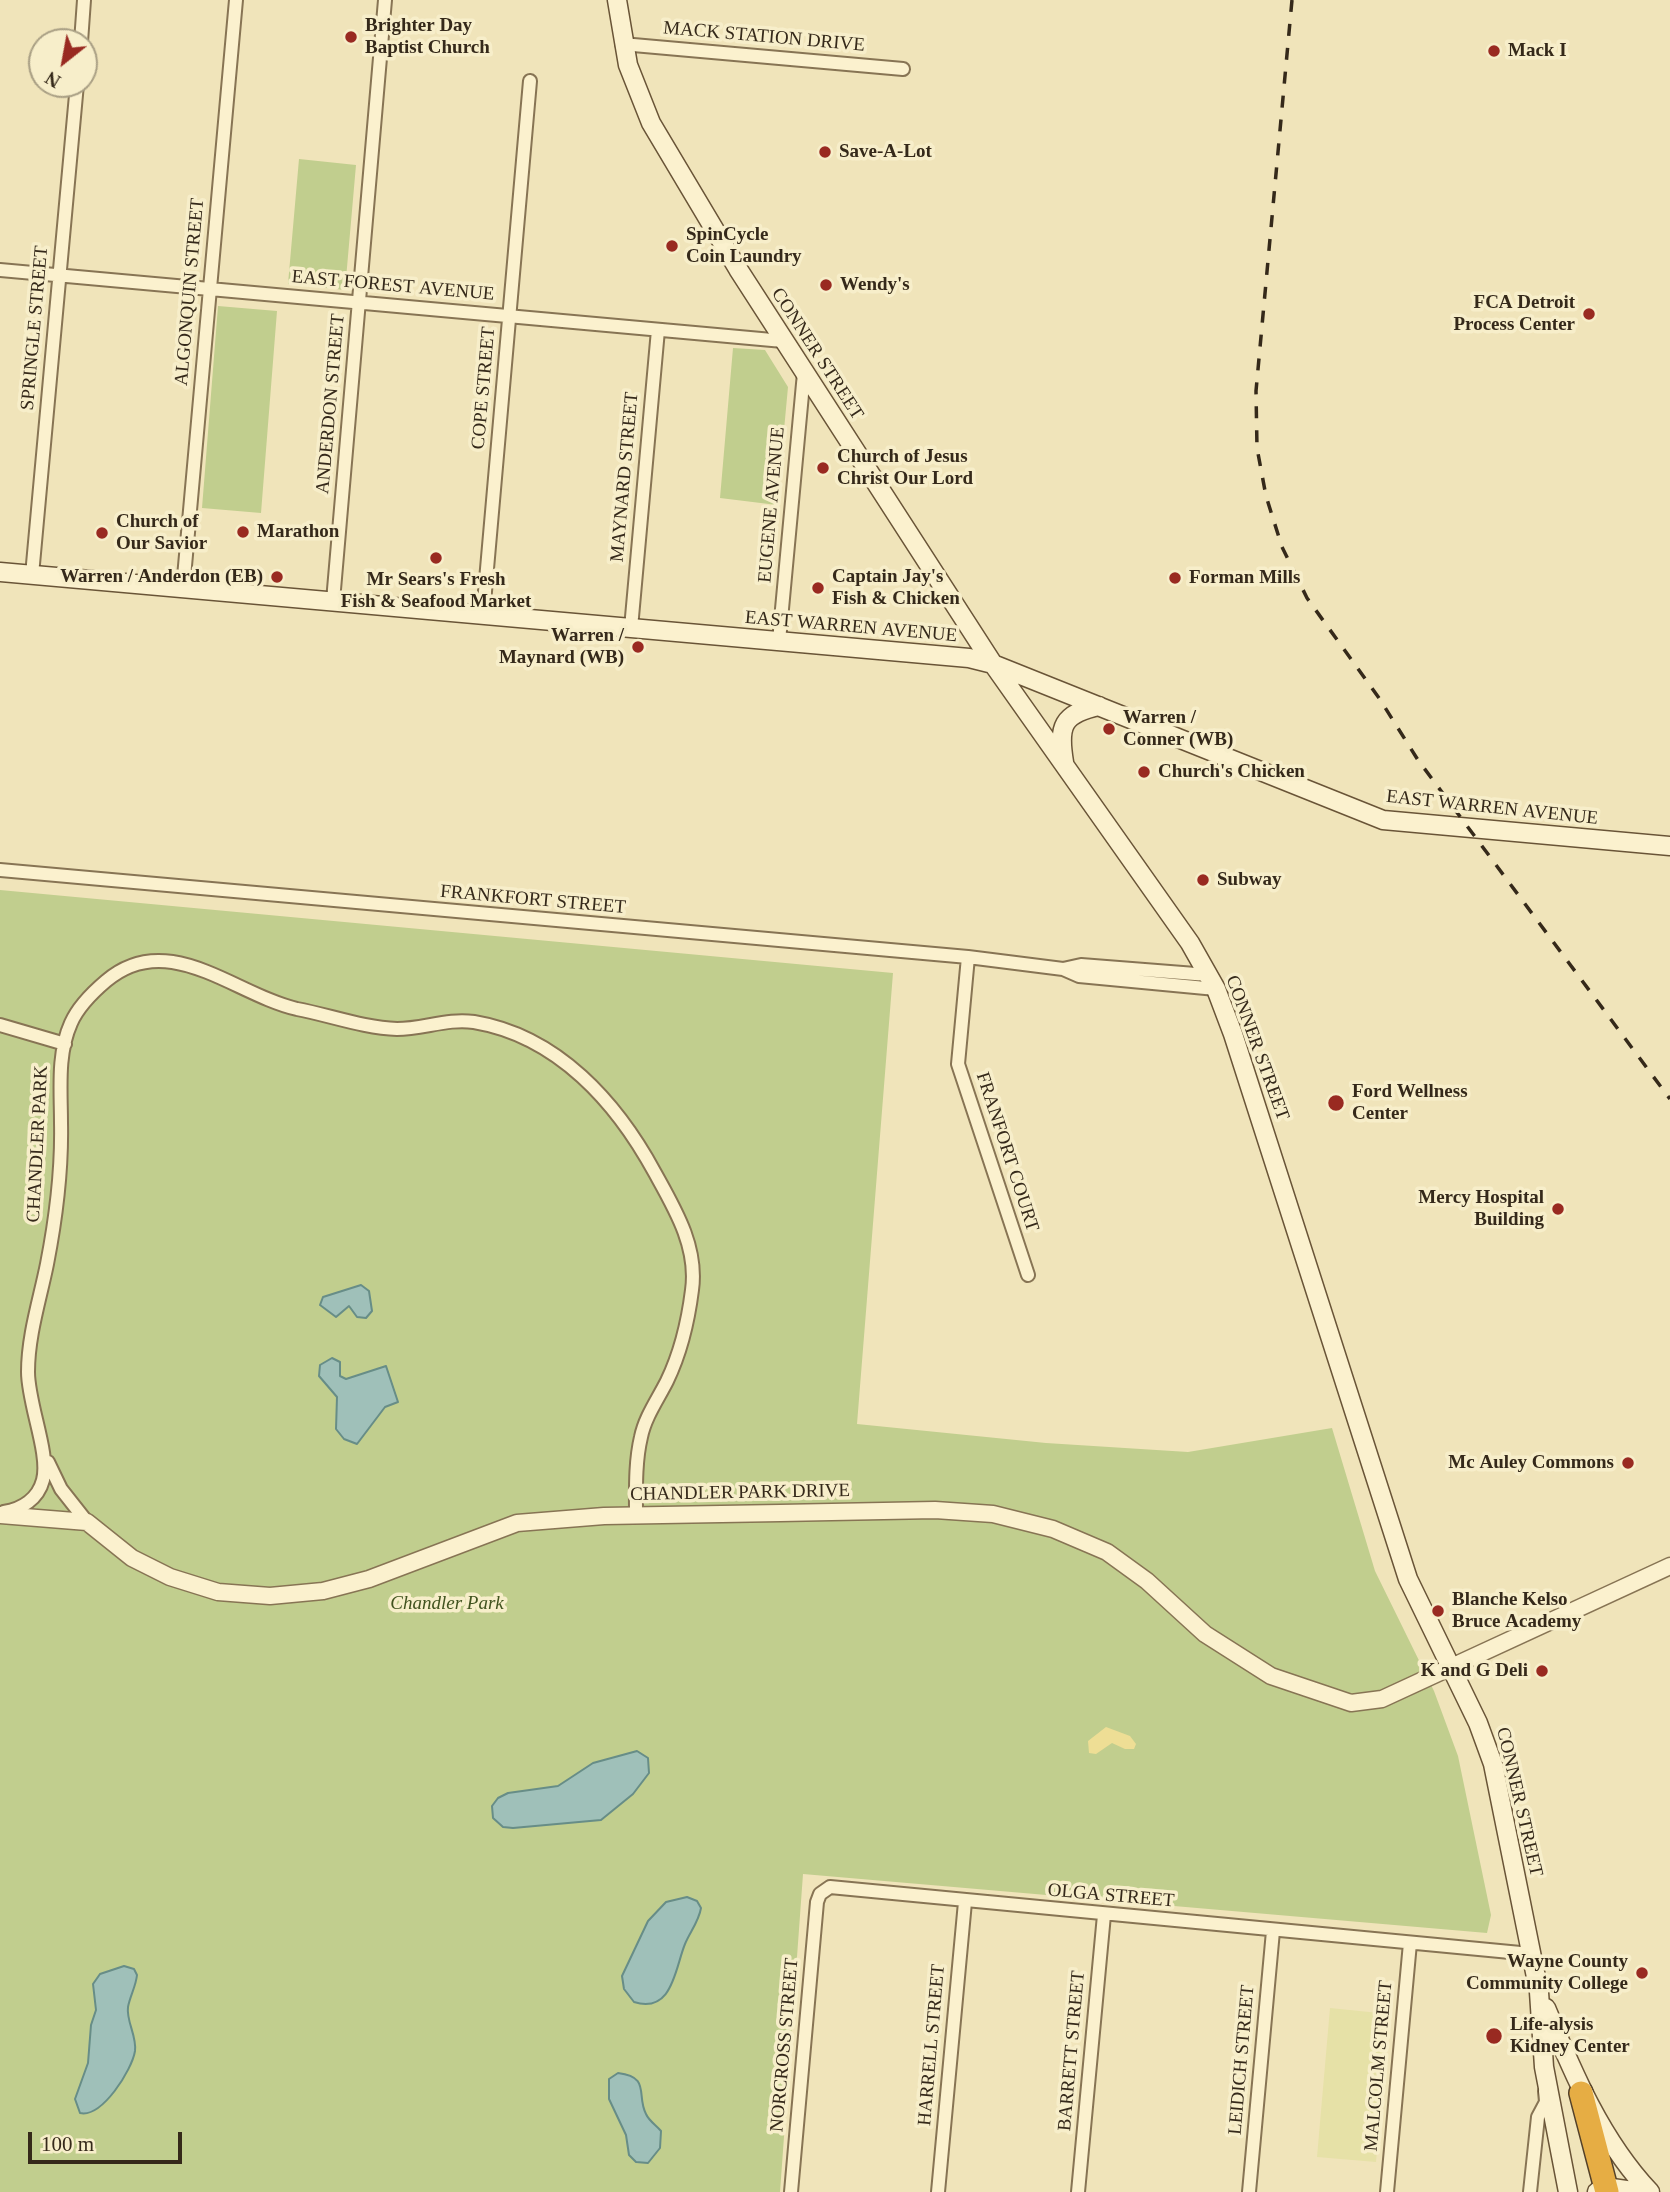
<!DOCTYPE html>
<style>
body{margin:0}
#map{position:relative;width:1670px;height:2192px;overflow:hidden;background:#f0e4ba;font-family:Georgia,serif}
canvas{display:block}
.north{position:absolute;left:28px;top:28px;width:70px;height:70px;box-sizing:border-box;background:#f7eeca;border:2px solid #a99f84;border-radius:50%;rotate:211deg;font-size:19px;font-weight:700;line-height:28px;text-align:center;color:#35291a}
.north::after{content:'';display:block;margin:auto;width:24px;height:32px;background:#992a21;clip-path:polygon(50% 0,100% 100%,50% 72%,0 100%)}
.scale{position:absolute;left:28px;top:2132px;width:154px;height:32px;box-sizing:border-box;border:4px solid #35291a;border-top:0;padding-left:9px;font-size:21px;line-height:24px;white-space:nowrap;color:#35291a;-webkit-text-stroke:5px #f7eeca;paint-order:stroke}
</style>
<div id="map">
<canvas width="1670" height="2192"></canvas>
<div class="north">N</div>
<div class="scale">100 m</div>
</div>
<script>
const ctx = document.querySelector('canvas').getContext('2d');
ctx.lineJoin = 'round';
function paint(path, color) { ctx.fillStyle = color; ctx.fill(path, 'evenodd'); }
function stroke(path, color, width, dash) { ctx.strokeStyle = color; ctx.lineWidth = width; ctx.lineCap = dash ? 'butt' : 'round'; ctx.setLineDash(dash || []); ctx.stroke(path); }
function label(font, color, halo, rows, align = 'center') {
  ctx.font = font + ' Georgia,serif'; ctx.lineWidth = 7; ctx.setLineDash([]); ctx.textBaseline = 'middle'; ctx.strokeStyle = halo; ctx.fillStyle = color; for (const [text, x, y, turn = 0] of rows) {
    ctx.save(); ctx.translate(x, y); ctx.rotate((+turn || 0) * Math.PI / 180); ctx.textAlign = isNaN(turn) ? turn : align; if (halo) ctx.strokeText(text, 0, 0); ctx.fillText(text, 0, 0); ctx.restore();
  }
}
paint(new Path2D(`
 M1330 2008 1389 2014 1376 2162 1317 2157Z`), '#e6e1a7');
paint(new Path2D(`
 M299 159 356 165 345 290 288 284Z
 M218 306 277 311 261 513 202 508Z
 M733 348 765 350 788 387 777 505 720 498Z
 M0 890 893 973 857 1424 1046 1443 1188 1452 1332 1428 1375 1571 1434 1691 1458 1756 1491 1915 1487 1933 803 1874 780 2192H0Z`), '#c1ce8e');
paint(new Path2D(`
 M1106 1727 1130 1736 1136 1744 1134 1749H1125L1112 1743 1096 1754 1089 1753 1088 1741Z`), '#eede95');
const water = new Path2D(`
 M361 1285 369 1291 372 1311 366 1318 357 1317 349 1306 336 1317 320 1305 323 1297Z
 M332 1358 340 1362V1376L346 1379 386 1366 398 1402 385 1407 357 1444 344 1439 336 1429 337 1397 319 1376 320 1365Z
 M637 1751 648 1758 649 1773 633 1794 601 1820 513 1828 503 1827 493 1818 492 1806 498 1798 508 1793 558 1786 593 1763Z
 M687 1897 697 1901 701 1908C699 1921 690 1932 685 1944 675 1968 673 2014 634 2002L624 1989 622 1976 648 1921 666 1902Z
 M124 1966 134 1969 137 1975C136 1986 130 1996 128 2007 126 2021 137 2036 135 2051 132 2070 102 2118 80 2113L75 2099 88 2063 91 2025 96 2010 93 1984 100 1974Z
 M618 2073C651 2077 636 2095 646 2114 649 2121 656 2125 661 2131L660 2148 648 2163 636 2162 629 2155 626 2135 609 2099V2079Z`);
paint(water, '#9fc0b9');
stroke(water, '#678d87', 2);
const minor = new Path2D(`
 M81 42 84 0
 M622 44 903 69
 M0 270 783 341
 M32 575 77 84
 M183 588 236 0
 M333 601 385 0
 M483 614 530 81
 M631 628 658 330
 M779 641 804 373
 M0 870 968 957 1063 969
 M968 957 958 1064 1028 1275
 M1208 975 1081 965 1063 969 1079 976 1216 989
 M0 1025 65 1044
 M48 1462 61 1489 87 1522
 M4 1512C22 1509 38 1499 43 1480 50 1454 28 1404 28 1372 28 1335 40 1299 47 1264 56 1218 62 1170 61 1123 61 1090 57 1054 71 1023 78 1007 93 992 106 981 168 928 235 995 297 1009 329 1015 364 1028 397 1029 423 1029 448 1018 474 1022 558 1036 617 1103 655 1173 675 1209 698 1247 692 1290 688 1322 681 1352 667 1381 658 1399 645 1417 641 1437 635 1462 636 1490 636 1516
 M791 2192 817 1902 820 1894 830 1887 1531 1954
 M938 2192 965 1902
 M1078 2192 1104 1915
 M1249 2192 1273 1931
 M1387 2192 1410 1943
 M1530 2192 1538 2117 1546 2102 1545 2091`);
const tertiary = new Path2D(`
 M0 1515 87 1522 132 1558 170 1577 218 1592 270 1596 323 1591 369 1579 517 1523 604 1516 780 1513 935 1510 993 1514 1053 1529 1107 1552 1147 1581 1205 1634 1271 1676 1351 1703 1382 1699 1670 1566`);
const secondary = new Path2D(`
 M617 0 628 65 651 123 738 269 993 664 1190 943 1216 989 1233 1034 1408 1579 1478 1723 1493 1764 1539 1992 1544 2067 1568 2192
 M0 572 969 658 993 664 1383 820 1670 846
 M1064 762C1058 726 1062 714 1099 706
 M1546 2008C1573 2073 1601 2140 1650 2192
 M1597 2192 1605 2187 1640 2192`);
const motorway = new Path2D(`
 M1581 2093 1607 2192`);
stroke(minor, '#877454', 16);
stroke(tertiary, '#877454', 19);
stroke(secondary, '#695437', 21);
stroke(motorway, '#544129', 26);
stroke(minor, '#fbf1ce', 12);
stroke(tertiary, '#fbf1ce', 16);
stroke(secondary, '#fbf1ce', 18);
stroke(motorway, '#e6ad44', 23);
stroke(new Path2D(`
 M1292 0 1256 391 1257 448 1266 496 1282 547 1307 598 1379 698 1418 760 1670 1099`), '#35291a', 3.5, [12, 12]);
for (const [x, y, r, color] of [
 [351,37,7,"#992a21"],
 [1494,51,7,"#992a21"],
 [825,152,7,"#992a21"],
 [672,246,7,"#992a21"],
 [826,285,7,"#992a21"],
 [1589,314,7,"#992a21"],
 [823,468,7,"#992a21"],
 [243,532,7,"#992a21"],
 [102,533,7,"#992a21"],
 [436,558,7,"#992a21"],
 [277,577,7,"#992a21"],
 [1175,578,7,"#992a21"],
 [818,588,7,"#992a21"],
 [638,647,7,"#992a21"],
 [1109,729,7,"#992a21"],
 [1144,772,7,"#992a21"],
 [1203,880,7,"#992a21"],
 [1336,1103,9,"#992a21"],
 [1558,1209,7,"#992a21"],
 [1628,1463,7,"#992a21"],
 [1438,1611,7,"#992a21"],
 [1542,1671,7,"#992a21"],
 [1642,1973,7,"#992a21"],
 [1494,2036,9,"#992a21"]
]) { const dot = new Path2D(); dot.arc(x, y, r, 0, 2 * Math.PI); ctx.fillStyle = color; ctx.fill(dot); stroke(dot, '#f7eeca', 2.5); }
label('bold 19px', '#35291a', '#f7eeca', [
 ["Brighter Day",365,26],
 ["Baptist Church",365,48],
 ["Mack I",1508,51],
 ["Save-A-Lot",839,152],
 ["SpinCycle",686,235],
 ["Coin Laundry",686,257],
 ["Wendy's",840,285],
 ["FCA Detroit",1575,303,"right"],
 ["Process Center",1575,325,"right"],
 ["Church of Jesus",837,457],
 ["Christ Our Lord",837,479],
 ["Church of",116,522],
 ["Our Savior",116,544],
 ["Marathon",257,532],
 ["Warren / Anderdon (EB)",263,577,"right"],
 ["Captain Jay's",832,577],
 ["Fish & Chicken",832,599],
 ["Forman Mills",1189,578],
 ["Mr Sears's Fresh",436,580,"center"],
 ["Fish & Seafood Market",436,602,"center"],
 ["Warren /",624,636,"right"],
 ["Maynard (WB)",624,658,"right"],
 ["Warren /",1123,718],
 ["Conner (WB)",1123,740],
 ["Church's Chicken",1158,772],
 ["Subway",1217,880],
 ["Ford Wellness",1352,1092],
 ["Center",1352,1114],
 ["Mercy Hospital",1544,1198,"right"],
 ["Building",1544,1220,"right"],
 ["Mc Auley Commons",1614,1463,"right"],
 ["Blanche Kelso",1452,1600],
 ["Bruce Academy",1452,1622],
 ["K and G Deli",1528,1671,"right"],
 ["Wayne County",1628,1962,"right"],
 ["Community College",1628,1984,"right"],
 ["Life-alysis",1510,2025],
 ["Kidney Center",1510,2047]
], 'left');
label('19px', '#35291a', '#f7eeca', [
 ["MACK STATION DRIVE",764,37,5],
 ["EAST FOREST AVENUE",393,286,5],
 ["ALGONQUIN STREET",190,292,-85],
 ["SPRINGLE STREET",35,328,-85],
 ["CONNER STREET",817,354,57],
 ["COPE STREET",484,388,-85],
 ["ANDERDON STREET",331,404,-85],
 ["MAYNARD STREET",625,477,-85],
 ["EUGENE AVENUE",772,505,-85],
 ["EAST WARREN AVENUE",851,627,5],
 ["EAST WARREN AVENUE",1492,808,6],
 ["FRANKFORT STREET",533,900,5],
 ["CONNER STREET",1257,1048,70],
 ["CHANDLER PARK",38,1144,-87],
 ["FRANFORT COURT",1007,1152,72],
 ["CHANDLER PARK DRIVE",740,1493,-1],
 ["CONNER STREET",1519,1802,77],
 ["OLGA STREET",1111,1896,5],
 ["NORCROSS STREET",785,2045,-85],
 ["HARRELL STREET",932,2045,-85],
 ["BARRETT STREET",1072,2051,-85],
 ["LEIDICH STREET",1242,2060,-85],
 ["MALCOLM STREET",1379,2066,-85]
]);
label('italic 19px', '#41531f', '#f7eeca', [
 ["Chandler Park",447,1604]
]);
</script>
